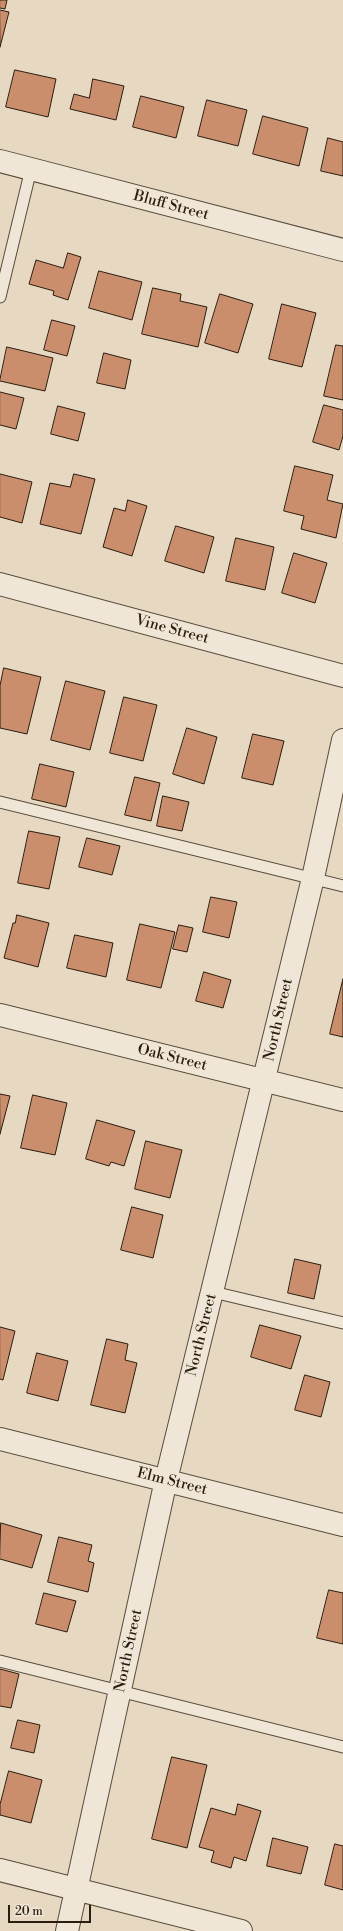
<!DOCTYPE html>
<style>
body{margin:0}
#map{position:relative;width:343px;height:1931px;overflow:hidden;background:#e7d8c1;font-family:"Libre Bodoni",serif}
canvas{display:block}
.scale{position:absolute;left:8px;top:1905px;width:83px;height:18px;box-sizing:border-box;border:2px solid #2a1d0f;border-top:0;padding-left:5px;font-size:12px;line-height:14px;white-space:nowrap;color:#2a1d0f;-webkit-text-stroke:3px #efe6d7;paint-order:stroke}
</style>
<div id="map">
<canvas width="343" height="1931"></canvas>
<div class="scale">20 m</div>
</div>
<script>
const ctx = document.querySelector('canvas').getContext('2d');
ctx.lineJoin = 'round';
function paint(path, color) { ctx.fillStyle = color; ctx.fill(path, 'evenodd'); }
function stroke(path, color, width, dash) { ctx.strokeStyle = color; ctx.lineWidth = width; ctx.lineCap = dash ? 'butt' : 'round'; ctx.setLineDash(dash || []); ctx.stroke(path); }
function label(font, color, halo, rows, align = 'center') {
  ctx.font = font + ' "Libre Bodoni",serif'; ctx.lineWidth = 3; ctx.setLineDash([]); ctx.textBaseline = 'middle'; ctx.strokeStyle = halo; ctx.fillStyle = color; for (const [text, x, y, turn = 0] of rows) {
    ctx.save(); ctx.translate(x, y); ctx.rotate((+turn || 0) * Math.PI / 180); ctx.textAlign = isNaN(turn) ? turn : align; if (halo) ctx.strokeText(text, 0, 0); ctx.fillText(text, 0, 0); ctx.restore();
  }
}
const building = new Path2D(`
 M0 0H7L5 9 0 8Z
 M0 10 9 12 0 47Z
 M15 70 56 79 48 117 6 107Z
 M93 79 124 86 116 120 70 109 74 94 89 98Z
 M141 96 184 107 176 138 133 127Z
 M207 100 247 110 238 146 198 136Z
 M263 116 308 128 299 166 253 154Z
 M328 138 343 142V176L321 171Z
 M68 253 81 257 68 300 53 295 54 291 29 284 36 260 63 268Z
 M99 271 142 282 132 320 89 308Z
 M153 288 181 294 180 301 207 307 198 347 142 334Z
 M220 294 253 304 238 353 205 343Z
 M282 304 316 313 302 367 269 359Z
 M52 320 75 326 67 356 44 350Z
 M336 345 343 346V400L324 396Z
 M7 347 53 358 45 391 0 381Z
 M104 353 131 360 125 389 97 383Z
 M0 392 24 398 16 429 0 425Z
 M324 405 343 410V436L339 450 313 442Z
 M58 406 85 413 78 441 51 434Z
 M295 466 333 475 327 500 343 504 336 538 301 529 304 516 284 511Z
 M0 474 32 482 22 523 0 517Z
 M74 474 95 479 81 534 40 524 50 483 70 487Z
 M128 500 147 506 132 556 103 547 114 508 125 511Z
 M176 526 214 537 204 573 165 561Z
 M236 538 274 547 265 590 226 581Z
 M294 553 327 563 315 603 282 593Z
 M4 668 41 677 27 734 0 728V686Z
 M66 681 105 691 90 750 51 740Z
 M124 697 157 705 143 761 110 753Z
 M187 728 217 737 204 784 173 774Z
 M253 734 284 741 273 785 242 778Z
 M40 764 74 772 66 807 32 799Z
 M135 777 160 783 151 821 125 815Z
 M163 796 189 802 182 831 157 826Z
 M29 831 60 837 49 889 18 883Z
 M87 838 120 846 112 875 79 867Z
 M211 897 237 902 229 938 203 932Z
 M17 915 49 923 38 967 4 958 13 923H15Z
 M140 924 175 932 161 988 127 980Z
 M179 925 193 928 187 952 173 949Z
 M75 935 113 943 106 977 67 968Z
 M204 972 231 980 223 1008 196 1001Z
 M343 979V1037L330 1034Z
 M0 1094 10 1096 0 1134Z
 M33 1095 67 1103 55 1155 21 1148Z
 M97 1120 135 1131 124 1166 111 1162 109 1166 86 1159Z
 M146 1141 182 1150 170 1198 135 1189Z
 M132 1207 163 1215 153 1258 121 1250Z
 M295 1259 321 1265 314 1299 288 1293Z
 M260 1325 301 1336 291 1369 251 1357Z
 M0 1327 15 1331 3 1380 0 1379Z
 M107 1339 128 1344 125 1360 137 1363 125 1413 91 1405Z
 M37 1353 68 1361 58 1401 27 1393Z
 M305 1375 330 1382 321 1417 295 1410Z
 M1 1523 42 1535 32 1568 0 1559Z
 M59 1537 92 1545 88 1561 94 1563 88 1592 48 1582Z
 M329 1590 343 1593V1644L317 1638Z
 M44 1593 76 1601 67 1632 36 1624Z
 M0 1669 19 1674 11 1708 0 1706Z
 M18 1720 40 1725 34 1753 11 1748Z
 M172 1757 207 1765 187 1848 152 1839Z
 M9 1771 42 1780 31 1823 0 1815V1805Z
 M238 1804 261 1811 246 1861 234 1857 231 1868 211 1862 214 1851 199 1847 211 1808 235 1815Z
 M273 1838 308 1847 301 1874 267 1866Z
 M335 1844 343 1846V1890L325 1885Z`);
paint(building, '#ca8e6d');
stroke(building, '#2a1d0f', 1);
const service = new Path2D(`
 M0 297 31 169
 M0 802 343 886
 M213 1292 343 1323
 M0 1661 343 1747`);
const minor = new Path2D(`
 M0 161 343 250
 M0 584 343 676
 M0 1015 343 1100
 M0 1439 343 1525
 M0 1870 241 1931
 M67 1931 166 1480 313 878 343 740`);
stroke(service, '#594c3c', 13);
stroke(minor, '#594c3c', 24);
stroke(service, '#efe6d7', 11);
stroke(minor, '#efe6d7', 22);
label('15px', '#2a1d0f', '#efe6d7', [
 ["Bluff Street",171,206,15],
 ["Vine Street",172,630,15],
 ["North Street",279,1020,-77],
 ["Oak Street",172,1058,14],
 ["North Street",202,1335,-76],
 ["Elm Street",172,1482,14],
 ["North Street",129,1651,-78]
]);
</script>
